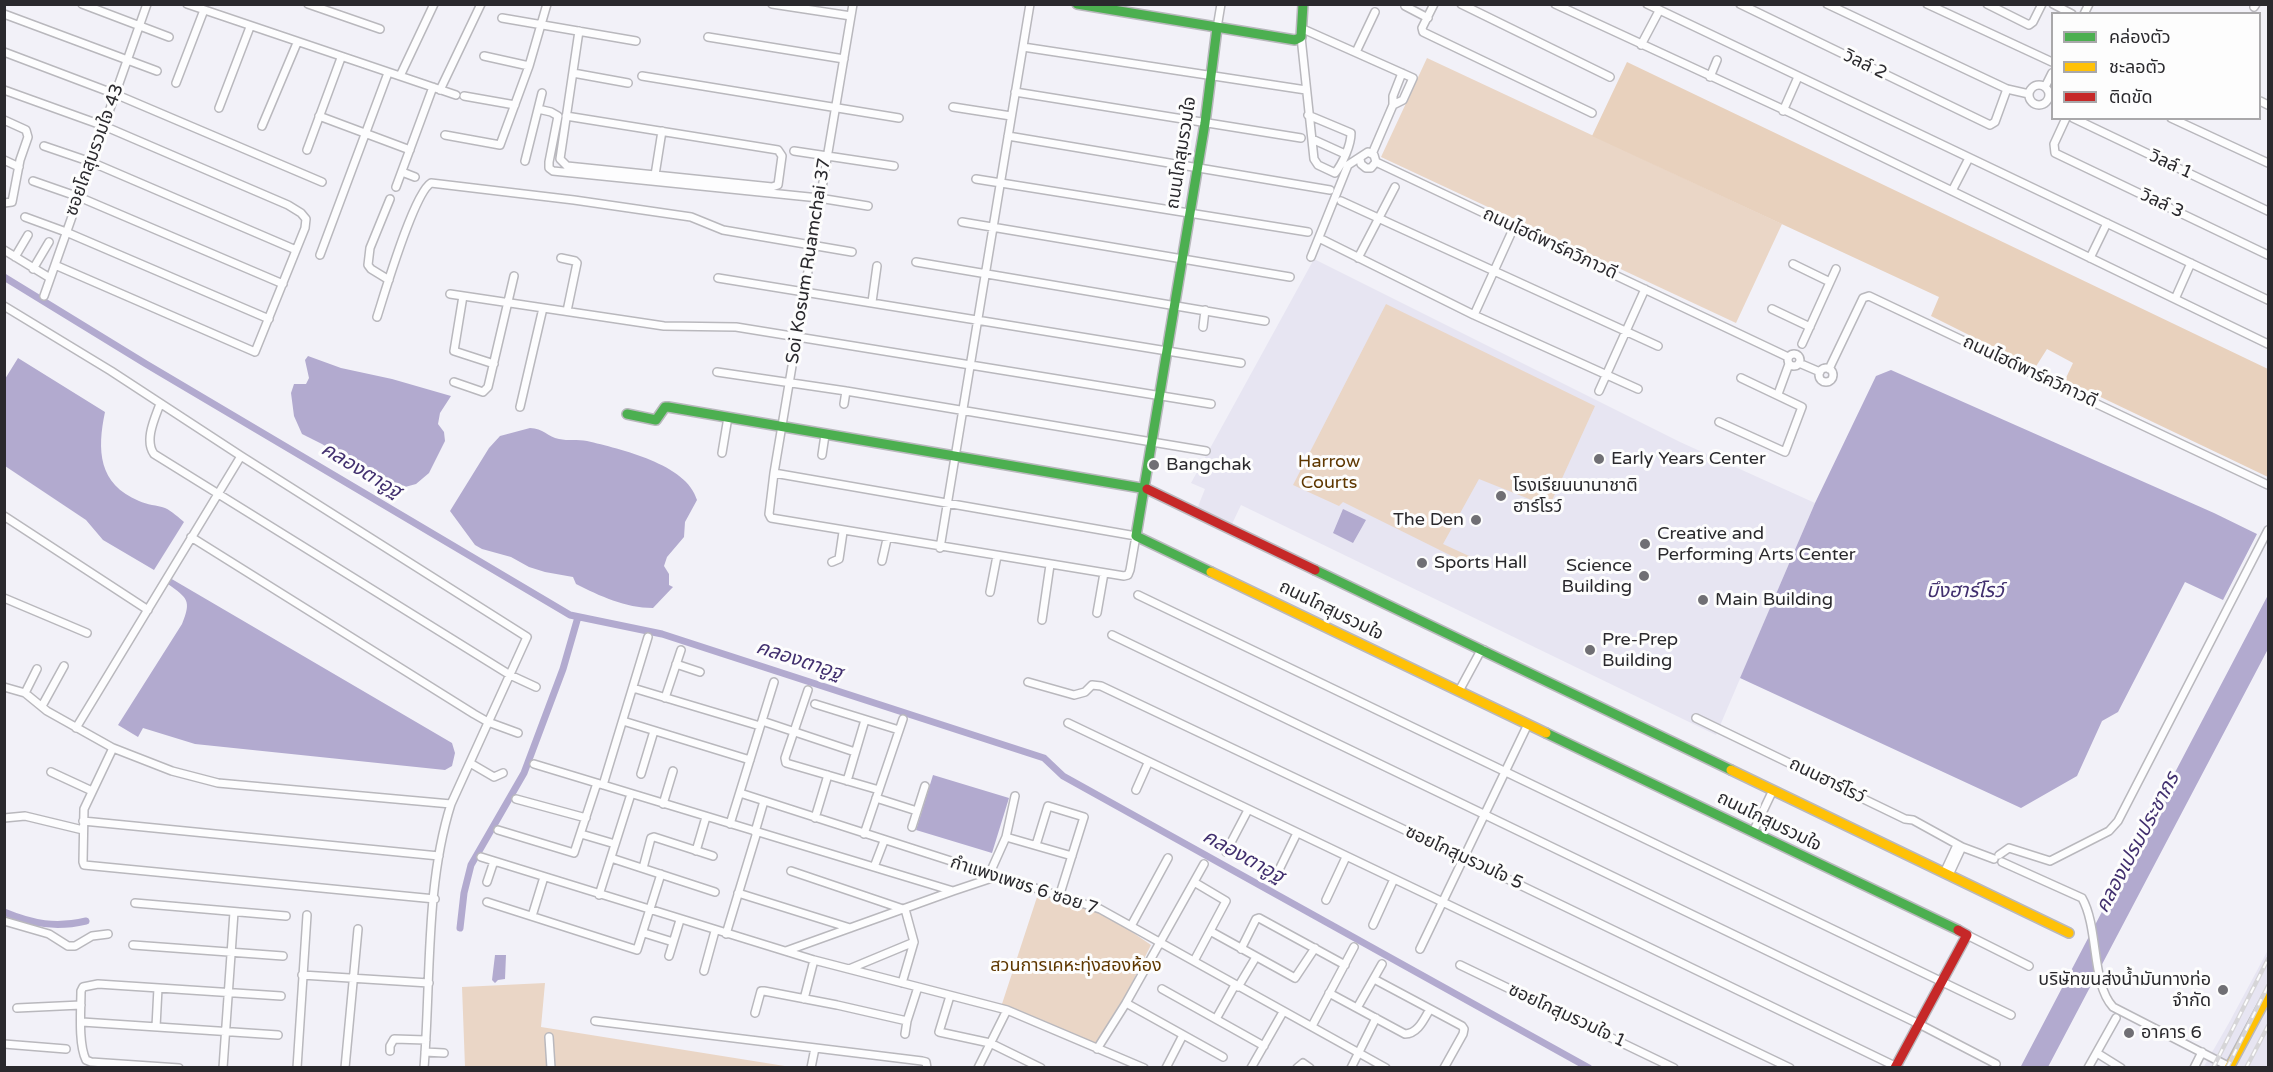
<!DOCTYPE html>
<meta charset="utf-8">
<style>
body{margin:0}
#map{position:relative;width:2273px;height:1072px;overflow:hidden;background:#f2f1f8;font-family:"Varela Round","Noto Sans Thai",sans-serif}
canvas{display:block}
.frame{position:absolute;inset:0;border:6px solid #2a292d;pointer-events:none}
.legend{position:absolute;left:2051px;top:12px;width:210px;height:108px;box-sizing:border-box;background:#fdfdfd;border:2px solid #a9a8aa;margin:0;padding:8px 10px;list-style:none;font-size:18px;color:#2a292d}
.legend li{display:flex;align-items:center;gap:12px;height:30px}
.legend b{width:30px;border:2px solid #a9a8aa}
</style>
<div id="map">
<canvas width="2273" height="1072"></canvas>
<div class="frame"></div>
<ul class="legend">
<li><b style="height:8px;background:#4caf50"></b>คล่องตัว</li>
<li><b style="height:8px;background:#ffc107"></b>ชะลอตัว</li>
<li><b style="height:8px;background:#c62828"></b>ติดขัด</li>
</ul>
</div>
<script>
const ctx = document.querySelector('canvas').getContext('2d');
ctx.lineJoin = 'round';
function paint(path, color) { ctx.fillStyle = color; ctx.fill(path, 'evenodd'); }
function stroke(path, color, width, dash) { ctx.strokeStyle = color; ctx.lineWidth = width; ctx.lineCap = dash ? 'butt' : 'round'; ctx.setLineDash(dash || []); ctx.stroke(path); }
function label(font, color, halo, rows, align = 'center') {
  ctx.font = font + ' "Varela Round","Noto Sans Thai",sans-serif'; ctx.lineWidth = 6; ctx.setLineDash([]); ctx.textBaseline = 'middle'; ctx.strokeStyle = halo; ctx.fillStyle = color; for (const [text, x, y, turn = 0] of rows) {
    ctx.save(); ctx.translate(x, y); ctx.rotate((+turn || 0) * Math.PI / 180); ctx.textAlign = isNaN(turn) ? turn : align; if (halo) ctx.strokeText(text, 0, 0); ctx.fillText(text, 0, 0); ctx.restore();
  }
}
paint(new Path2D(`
 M1314 259 1680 442 1815 503 1716 735 1241 505 1232 524 1197 509 1205 489 1191 483Z
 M2268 950V1067L2203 1068 2230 1021Z`), '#e7e5f2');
paint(new Path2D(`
 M1427 58 1782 224 1736 323 1381 157Z
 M1386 304 1595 406 1549 507 1479 479 1443 544 1480 561 1482 571 1343 502 1339 506 1293 485Z
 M1038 894 1100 910 1151 945 1100 1046 1001 1007Z
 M545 983 541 1027 791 1067H465L462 987Z`), '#ead6c6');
paint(new Path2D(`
 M1627 62 2268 369V477L2065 380 2073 363 2047 349 2035 368 1931 316 1939 297 1592 136Z`), '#e8d1bd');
paint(new Path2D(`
 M308 356 341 368 392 379 451 396 440 413 438 424 444 432 445 441 429 473 416 484 394 490 322 444 302 434 294 416 291 393 294 384H306L309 378 305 360Z
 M18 358 105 412C97 450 98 484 139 501 147 505 157 505 165 508 172 511 179 518 184 522L154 570 103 540 86 520 5 466V379Z
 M1891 370 2214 513 2257 534 2223 600 2185 582 2118 712 2102 721 2077 776 2021 808 1740 678 1815 503 1876 376Z
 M530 428C543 428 548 437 559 439 568 441 578 439 587 441 620 449 687 464 697 500L685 522 684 537 667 557 664 566 669 574V585L673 587 653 608C625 608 600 596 576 584L573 577 545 572 529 567 511 557 482 549 475 545 450 511 489 448 500 436Z
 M1343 509 1366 520 1353 543 1333 533Z
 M170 578 452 743 455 753 452 766 445 770 195 744 143 728 138 737 118 725 182 624C192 600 187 598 168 584Z
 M2268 595V649L2048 1067 2020 1068Z
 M933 775 1009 798 992 853 916 830Z
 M495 955H506L505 979 498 980 495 983 492 980Z`), '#b2aacf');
stroke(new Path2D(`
 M4 277 146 364 570 615 662 634 1044 758 1063 776 1589 1068
 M4 912C33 924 56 928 86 921
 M460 928 464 893 471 865 524 773 563 669 578 617`), '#b2aacf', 7);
const street = new Path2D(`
 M82 4 169 37
 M187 4 456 95
 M308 4 380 29
 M772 4 851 16
 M1434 4 1422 28 1423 32 1592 113
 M1461 4 1610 77
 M1555 4 1793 114 2268 344
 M1647 4 2268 300
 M1740 4 1990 125 1995 122 2007 89
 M1827 4 2007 89 2029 94
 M1927 4 2052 62
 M1987 4 2029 25 2033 22 2042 4
 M2053 4 2072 14
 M1405 6 1428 18
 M2254 7 2256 4
 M4 14 157 71
 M2084 14 2089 4
 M502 18 636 41
 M1217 28 1221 4
 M1303 29 1413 78 1403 100 1393 105
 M708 37 844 59
 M1301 37 1314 159 1318 165 1335 173C1343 163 1351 145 1351 133L1308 115
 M1641 45 1659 11
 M1023 47 1306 90
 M4 52 115 94 322 182
 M1356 52 1375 12
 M484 56 529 66
 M573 73 628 83
 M400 76 434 4
 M642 76 899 118
 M1710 77 1717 60
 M176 83 204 10
 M2029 95a10 10 0 1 1 20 0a10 10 0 1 1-20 0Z
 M2045 87 2052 73
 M4 90 104 126 288 205 301 213 306 219 305 228 255 352 55 265
 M440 90 481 4
 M1015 92 1301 138
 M464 96 515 105
 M2260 101 2268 105
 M953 107 1011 116
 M219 108 250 27
 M538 109 551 112 558 116 549 162V168L553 171 819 198 868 206
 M1783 111 1798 77
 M319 116 410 150
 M566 116 778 150 782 156 778 185 772 187 567 166 560 159 579 31
 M2066 118 2054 144 2055 153 2268 255
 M2073 118 2268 211
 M2171 118 2268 163
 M4 120 26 130 28 137 20 160 12 202 4 203
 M262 126 297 43
 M445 135 500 145 529 66 547 4
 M1008 136 1330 190
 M1312 139 1345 154
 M44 146 91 162 296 250
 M307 150 341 58
 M794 151 894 166
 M1372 154 1393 105V96L1402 73
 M4 160 19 167
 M525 161 542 93
 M1376 162 1788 357
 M402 172 415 177
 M655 175 662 131
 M976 179 1308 232
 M33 181 79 197 283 284
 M396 187 433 87
 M1952 191 1969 158
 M1341 201 1658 346
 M25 217 66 232 269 319
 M962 222 1290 277
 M1319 238 1474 315 1638 389
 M4 250 50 278
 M320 255 388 73
 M15 257 28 235
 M1311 257 1348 165 1368 152 1374 155 1376 162 1371 168H1366L1361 164 1360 159
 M561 258 575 261 577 263 567 311
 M1358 258 1395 187
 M2090 258 2107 223
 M916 262 1265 321
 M1793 264 1830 282
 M33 269 49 242
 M718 278 1241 363
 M389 280 371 269 368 265 370 248 390 199
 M450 294 664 326 736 327 1211 404
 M44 296 147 4
 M463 296 454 351 494 364
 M2175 299 2191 263
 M872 302 877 266
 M4 306 111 371 241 456 527 637 451 804C425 886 431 982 424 1068
 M1772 309 1810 327
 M1474 315 1514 227
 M377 317C385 292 414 193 431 183L574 200 691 217 723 230 852 252
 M1203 327 1205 310
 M1802 344 1836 269
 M1788 360a6 6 0 1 1 12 0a6 6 0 1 1-12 0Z
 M1799 363 1820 372
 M1819 375a7 7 0 1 1 14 0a7 7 0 1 1-14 0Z
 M1829 369 1863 298 1869 296 2268 485
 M717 372 846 391 1206 451
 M454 382 483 392 488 387 514 276
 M1599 391 1645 289
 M1778 394 1789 364
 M160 404C155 418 144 440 154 454L510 675 536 687
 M844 404 846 391
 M520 407 543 308
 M1719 422 1785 452 1802 407 1741 378
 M722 453 728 417
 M822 455 825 435
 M774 473 1136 536 1130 570 1128 575 1124 576 771 518 769 514 774 473 853 4
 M4 516 148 610
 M191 537 474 714 488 722 518 733
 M940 548 1030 4
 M882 561 887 539
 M832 562 839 559 843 532
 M990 592 997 556
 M1138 595 2011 1015
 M4 598 87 633
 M1097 613 1104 573
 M1042 620 1050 565
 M1112 635 1919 1024 1996 1064
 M676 664 700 672
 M1028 682 1074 695 1085 692 1092 685 1101 686 1464 858 1899 1068
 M4 687 25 693 47 711 113 748 172 771 218 783 451 804
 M633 688 760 726
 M808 690 785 758 786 763 879 790
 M1459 691 1479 654 1484 650
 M25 693 37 669
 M665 698 681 650
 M815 704 899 730
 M42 706 64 666
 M1696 718 1905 819 1913 820 1962 847 1994 859
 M623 721 750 760
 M762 721 855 752
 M1068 723 1790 1068
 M76 728 241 456
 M113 748 84 809 83 862 84 865 435 899
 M470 763 494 777 503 773
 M534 764 953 891 995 877
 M51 772 92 791
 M641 774 654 731
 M847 781 865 720
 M603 785 648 637
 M1136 790 1148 763
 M740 793 1100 909 1386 1068
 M876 798 917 811
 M516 799 586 818
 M663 804 673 771
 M4 818 25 816 83 830
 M815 818 828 775
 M83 821 439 856
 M730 824 774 682
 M912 827 925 786
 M498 830 574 853 597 783
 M755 832 764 801
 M1753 832 1773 790
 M581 834 615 844
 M864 834 903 719
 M1006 837 1072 856
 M1036 845 1048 806 1084 817 1059 897
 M696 851 706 817
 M1226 852 1248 810
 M1999 855 2009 848 2050 861 2109 831 2118 821 2268 530
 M481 857 814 960 1007 1010 1144 1068
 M611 858 715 892
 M2002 862 2082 898C2099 928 2091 983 2113 1007L2230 1067
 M874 867 884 841
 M643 868 651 838 654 837 713 856
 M791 871 903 909
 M1944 873 1957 845
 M989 875 1006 837 1015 796
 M1949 875 1962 847
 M1276 876 1297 833
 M487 882 494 861
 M738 893 850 928
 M599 895 631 794
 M1326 900 1346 857
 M487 902 637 950 661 874
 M135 903 286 916
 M532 916 544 877
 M4 921 49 934 68 946H75L92 936 108 934
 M1373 925 1394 879
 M1131 926 1168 858
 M1210 931 1295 978 1315 948
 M644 933 673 942
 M726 934 757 832
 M1967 935 2029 966
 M133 945 283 956
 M1241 949 1256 919 1259 918 1345 965
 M1420 949 1528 724
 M786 951 953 891
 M669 956 680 920
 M1194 961 1226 901 1194 882
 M1460 965 1674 1068
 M849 969 914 942
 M704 971 715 931
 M302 975 429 983
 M1374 979 1462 1026 1464 1029 1463 1034 1444 1068
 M902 983 914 942 905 909
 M1238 987 1256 957
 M1162 989 1264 1046
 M1329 993 1405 1034C1418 1034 1424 1019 1430 1009
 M950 996 939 1032 990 1043 1041 1068
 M804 999 814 960
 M1126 1003 1223 1057
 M17 1008 81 1005
 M1357 1008 1382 964
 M755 1013 761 991H764L837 1005 907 1021 918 987
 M1216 1019 1235 985
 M595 1021 922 1061 926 1062 927 1068
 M82 1022 278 1035
 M1312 1026 1354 947
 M156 1027 158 988
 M905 1034 907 1021
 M549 1037 551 1068
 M4 1044 66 1049
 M1097 1049 1126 1003 1204 864
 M390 1051V1046L394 1039 426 1040
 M425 1052 444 1053
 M2097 1053 2121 1068
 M179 1068 91 1062 86 1060C78 1044 81 1009 81 991L83 987 98 984 281 996
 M223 1068 234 912
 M297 1068 307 915
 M345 1068 358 929
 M811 1068 815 1048
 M978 1068 1007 1010
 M1166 1068 1183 1035
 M1251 1068 1283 1012
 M1297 1068 1303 1063 1310 1068
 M1351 1068 1376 1018
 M2088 1068 2116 1018
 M2194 1068 2202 1052`);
const fast = new Path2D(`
 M1077 4 1295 40 1301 37 1303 4
 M627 414 656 420 665 407H668L1147 489
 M1315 570 1731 770
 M1211 572 1136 536 1205 123 1217 28
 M1546 733 1958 930`);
const slow = new Path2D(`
 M1211 572 1546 733
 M1731 770 2069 933
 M2229 1068 2268 995`);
const jam = new Path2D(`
 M1147 489 1315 570
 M1895 1068 1967 935 1958 930`);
stroke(street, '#b9b8bd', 10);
stroke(fast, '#b9b8bd', 12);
stroke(slow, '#b9b8bd', 12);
stroke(jam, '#b9b8bd', 12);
stroke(street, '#fdfdfe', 7);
stroke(fast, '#4caf50', 9);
stroke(slow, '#ffc107', 9);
stroke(jam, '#c62828', 9);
const rail = new Path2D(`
 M2213 1068 2268 959
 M2227 1068 2268 986
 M2246 1068 2268 1026`);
stroke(rail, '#d6d5d8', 4.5);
stroke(rail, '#fdfdfd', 2, [7]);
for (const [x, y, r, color] of [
 [1599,459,6,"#706f74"],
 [1154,465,6,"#706f74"],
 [1501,496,6,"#706f74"],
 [1476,520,6,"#706f74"],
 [1645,544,6,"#706f74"],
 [1422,563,6,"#706f74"],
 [1644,576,6,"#706f74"],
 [1703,600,6,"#706f74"],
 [1590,650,6,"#706f74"],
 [2223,990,6,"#706f74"],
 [2129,1033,6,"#706f74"]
]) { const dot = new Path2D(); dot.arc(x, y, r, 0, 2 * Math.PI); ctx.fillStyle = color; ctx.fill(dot); stroke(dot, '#fdfdfd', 2); }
label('18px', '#2a292d', '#fdfdfd', [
 ["วิลล์ 2",1865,65,26],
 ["ซอยโกสุมรวมใจ 43",95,150,-70],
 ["ถนนโกสุมรวมใจ",1182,153,-81],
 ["วิลล์ 1",2171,165,25],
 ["วิลล์ 3",2162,204,25],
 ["ถนนไฮด์พาร์ควิภาวดี",1550,244,25],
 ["Soi Kosum Ruamchai 37",809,261,-81],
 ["ถนนไฮด์พาร์ควิภาวดี",2030,372,25],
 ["ถนนโกสุมรวมใจ",1331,611,26],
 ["ถนนฮาร์โรว์",1827,781,26],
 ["ถนนโกสุมรวมใจ",1769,822,26],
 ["ซอยโกสุมรวมใจ 5",1464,858,25],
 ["กำแพงเพชร 6 ซอย 7",1024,886,18],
 ["ซอยโกสุมรวมใจ 1",1567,1016,25]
]);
label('18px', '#2a292d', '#fdfdfd', [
 ["Early Years Center",1611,459],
 ["Bangchak",1166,465],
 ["โรงเรียนนานาชาติ",1513,486],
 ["ฮาร์โรว์",1513,507],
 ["The Den",1464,520,"right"],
 ["Creative and",1657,534],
 ["Performing Arts Center",1657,555],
 ["Sports Hall",1434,563],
 ["Science",1632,566,"right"],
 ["Building",1632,587,"right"],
 ["Main Building",1715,600],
 ["Pre-Prep",1602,640],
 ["Building",1602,661],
 ["บริษัทขนส่งน้ำมันทางท่อ",2211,980,"right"],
 ["จำกัด",2211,1001,"right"],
 ["อาคาร 6",2141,1033]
], 'left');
label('18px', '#5e3700', '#fdfdfd', [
 ["Harrow",1329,462],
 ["Courts",1329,483],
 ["สวนการเคหะทุ่งสองห้อง",1076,966]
]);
label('italic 20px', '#412f6e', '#fdfdfd', [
 ["คลองตาอูฐ",361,471,31],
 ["บึงฮาร์โรว์",1965,592],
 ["คลองตาอูฐ",799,661,18],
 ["คลองเปรมประชากร",2138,843,-62],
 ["คลองตาอูฐ",1243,857,29]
]);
</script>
